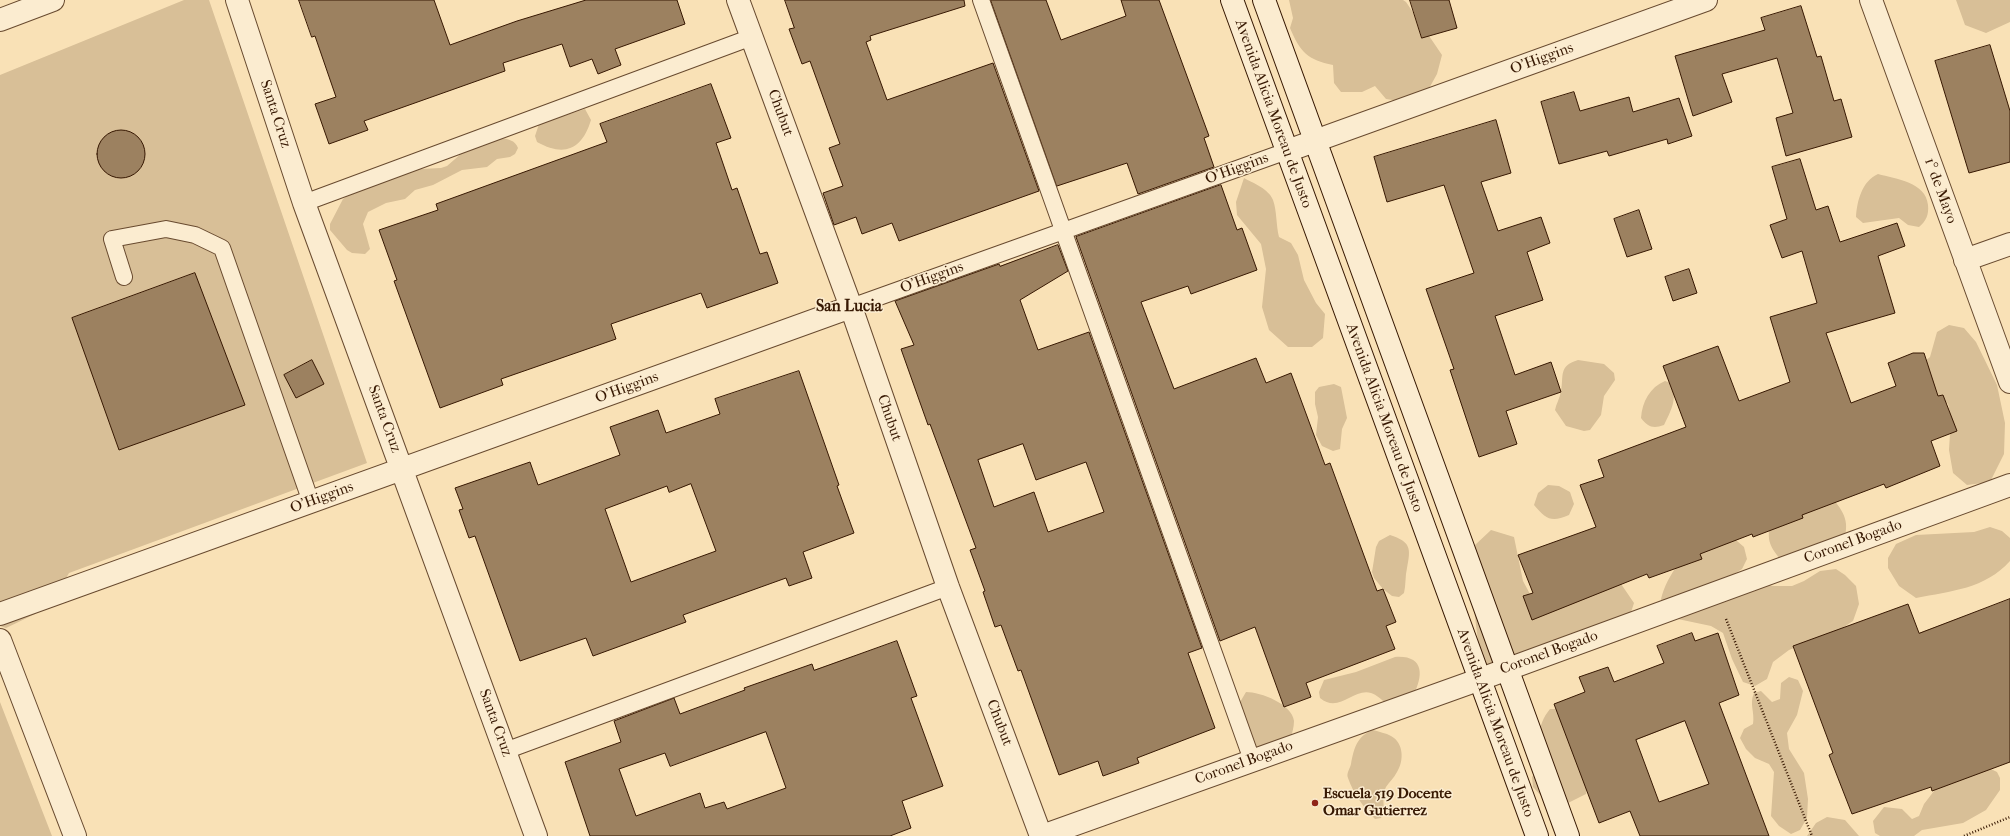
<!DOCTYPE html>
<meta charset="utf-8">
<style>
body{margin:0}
canvas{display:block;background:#f9e1b6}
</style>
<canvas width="2010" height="836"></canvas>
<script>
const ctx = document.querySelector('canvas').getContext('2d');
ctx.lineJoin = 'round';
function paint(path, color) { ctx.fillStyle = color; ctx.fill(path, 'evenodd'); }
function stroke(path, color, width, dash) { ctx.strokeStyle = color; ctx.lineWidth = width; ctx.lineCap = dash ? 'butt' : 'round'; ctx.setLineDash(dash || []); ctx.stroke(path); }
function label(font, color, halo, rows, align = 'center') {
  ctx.font = font + ' "IM FELL French Canon",serif'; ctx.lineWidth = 3; ctx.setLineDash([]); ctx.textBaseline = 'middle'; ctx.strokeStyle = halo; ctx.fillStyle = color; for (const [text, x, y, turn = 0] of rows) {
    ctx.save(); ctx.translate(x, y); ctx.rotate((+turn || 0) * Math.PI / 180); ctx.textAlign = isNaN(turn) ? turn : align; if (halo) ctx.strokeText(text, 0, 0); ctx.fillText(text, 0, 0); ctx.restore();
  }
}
paint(new Path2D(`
 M184 0H209L367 463 69 573 60 589 35 614 6 628 0 626V75Z
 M1289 0H1403L1406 2 1442 55 1437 74 1427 92 1406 102 1386 99 1375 86 1362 92H1341L1334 83 1333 65C1308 60 1300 52 1290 28L1293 18Z
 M1956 0H2010V22L1986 33 1965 25Z
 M585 109 591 120C582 150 564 157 537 142L535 136 539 124Z
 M500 138C508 139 515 140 518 148L515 154 510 157 497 159 487 167 462 170 433 185 415 190 405 199 386 203 368 212 363 224 370 249 365 254 352 253 347 250 330 230V224L343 199 353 192 420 169 441 168 447 166 462 153 493 139Z
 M1878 174C1896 179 1926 182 1928 205 1929 215 1926 221 1919 227L1908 225 1899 218 1863 223 1856 217C1857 201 1862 181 1878 174Z
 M1244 178C1253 183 1269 189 1273 200 1277 211 1276 225 1279 237L1291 243 1298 255 1304 280 1316 303 1325 314 1323 338 1312 347H1288L1269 330 1262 307 1266 269 1261 244 1237 215 1236 202Z
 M1949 325 1964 328 1976 342 1997 385 2005 423 2004 454 1990 482 1967 485 1953 473 1949 450 1951 417 1948 404 1939 396 1914 387 1910 373 1930 357 1937 332Z
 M1578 360 1604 364 1614 373 1615 380 1604 396 1601 415 1590 430 1584 431 1566 426 1555 410C1556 404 1560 398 1561 391 1564 376 1558 366 1578 360Z
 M1665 381 1671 383C1678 398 1671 411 1664 425 1653 429 1648 427 1641 418 1642 402 1650 387 1665 381Z
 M1334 384 1341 387 1347 418 1342 429 1340 449 1333 451 1322 446 1316 435 1318 417 1315 404V392L1319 387Z
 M1548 485 1559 486 1570 492 1574 504 1569 515C1551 523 1546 519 1534 505L1538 493Z
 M1831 496C1845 514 1850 521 1843 544L1781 560C1767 543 1768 540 1770 519Z
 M1990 527 2002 531 2010 538V561C1985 589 1951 591 1916 598L1899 586 1888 568V558L1896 544 1916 535 1974 532Z
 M1491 530 1514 537 1523 581 1538 609 1617 578 1634 603 1622 640 1534 671 1501 680 1480 657 1473 601 1474 546Z
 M1729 534 1744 547 1747 559 1742 569 1731 576 1773 586H1792L1804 581 1820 571 1836 569 1845 575 1856 586 1859 604 1853 621 1841 629 1789 650 1773 662 1767 679 1755 686 1743 682 1732 659 1723 633 1711 626 1673 618 1660 605C1664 577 1684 557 1701 536Z
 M1390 535C1411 542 1411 548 1407 568 1405 576 1406 585 1404 593L1399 597 1392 596 1383 589 1374 578 1372 572 1376 547 1379 541Z
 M1395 657C1424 655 1424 675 1413 696L1387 704C1383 701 1376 694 1371 693 1353 688 1339 714 1320 698L1319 692 1324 680 1356 672Z
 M1789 677 1798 680 1803 691 1797 715 1787 733 1789 749 1804 773 1808 799 1807 818 1800 830 1791 834 1779 826 1771 816 1774 772 1769 764 1755 758 1746 749 1740 738 1744 729 1753 724C1755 712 1749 704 1754 693L1761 691 1772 702 1780 699 1781 683Z
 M1246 692C1261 692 1292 704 1294 721 1294 727 1292 734 1290 740L1272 755 1244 742 1236 709Z
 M0 702 52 836H0Z
 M1550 709H1563L1590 775 1586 794 1568 803 1543 798 1533 787 1532 777 1544 762C1538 742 1536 726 1550 709Z
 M1373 730C1379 732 1386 733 1391 736 1404 743 1404 761 1397 772 1394 778 1389 782 1386 787 1380 798 1387 806 1381 818L1375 819C1364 808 1353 793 1348 778 1346 773 1350 769 1351 764 1354 748 1357 736 1373 730Z
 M1985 766 1997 772 2000 778V790L1986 810 1963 823 1922 830 1914 836H1880L1875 833 1873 821 1884 807 1902 809 1912 819 1919 816 1924 804 1944 778Z
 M1827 817 1845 820 1859 836H1807L1816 823Z`), '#d8bf97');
const building = new Path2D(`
 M299 0H434L450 45 517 21 586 0H677L685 24 615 49 621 65 598 74 592 59 570 67 562 44 503 63 505 71 364 121 368 130 329 144 315 104 336 97 315 36 312 37Z
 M785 0H964L965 6 870 36 871 40 866 42 887 100 993 63 1039 191 899 241 892 223 862 234 856 217 834 225 823 193 843 186 829 148 840 144 810 61 802 64 789 29 794 28Z
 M991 0H1046L1061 40 1126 16 1121 0H1159L1209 136 1204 138 1214 167 1138 194 1127 163 1057 186Z
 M1410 0H1449L1457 28 1422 38Z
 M1801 6 1817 57 1821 56 1834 101 1841 99 1852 137 1786 156 1776 118 1793 113 1777 58 1722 74 1732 102 1693 116 1675 56 1765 30 1761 18Z
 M1990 45 2010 111V162L1969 173 1935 61Z
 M711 84 731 138 716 143 732 190 737 188 760 254 767 252 778 283 707 308 701 293 611 324 616 339 501 379 503 385 440 408 394 281 397 280 379 230 438 210 436 204 607 142 600 124Z
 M1574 92 1580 111 1629 97 1633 112 1679 98 1692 136 1668 144 1667 139 1609 156 1607 151 1559 164 1541 102Z
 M1496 120 1511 173 1481 182 1498 231 1541 217 1550 243 1527 252 1543 300 1495 316 1515 375 1551 362 1561 392 1506 411 1517 444 1479 457 1450 370 1454 369 1426 289 1474 273 1444 185 1387 202 1374 157Z
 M97 154a24 24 0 1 1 48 0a24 24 0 1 1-48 0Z
 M1800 159 1816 210 1828 206 1840 242 1897 223 1905 246 1878 256 1895 313 1826 333 1851 403 1896 386 1888 363 1913 353H1924L1938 396 1943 395 1957 431 1931 441 1940 466 1886 488 1884 484 1802 515 1803 518 1753 537 1752 534 1700 554 1702 559 1649 578 1647 574 1532 620 1523 596 1533 593 1518 555 1596 527 1580 485 1604 477 1598 460 1686 427 1663 366 1718 346 1739 401 1790 382 1770 317 1817 303 1802 251 1782 258 1770 225 1787 219 1772 167Z
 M1221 185 1237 230 1242 228 1257 270 1191 294 1188 286 1141 302 1174 389 1256 358 1266 383 1291 373 1325 465 1330 463 1377 591 1383 589 1396 622 1386 626 1395 649 1306 683 1311 697 1284 707 1255 627 1220 641 1076 237Z
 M1639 210 1652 249 1627 257 1614 219Z
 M1058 245 1068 271 1020 300 1038 350 1089 332 1202 648 1188 653 1215 728 1137 758 1139 763 1103 776 1098 761 1059 775 1021 670 1018 671 1001 625 995 627 983 592 985 591 970 550 976 548 930 424 928 425 901 349 914 345 895 301 999 264 1000 266ZM1023 444 1036 480 1086 462 1104 512 1048 532 1034 492 994 507 978 460Z
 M1689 269 1697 293 1673 301 1665 277Z
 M195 273 245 405 119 450 72 318Z
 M312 360 324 384 296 398 284 375Z
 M799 371 839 485 837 486 854 533 803 552 812 578 789 586 786 578 683 615 686 622 593 656 586 638 520 661 475 536 469 538 459 510 463 509 455 488 530 462 538 485 620 455 610 427 658 410 666 433 720 414 715 399ZM691 484 716 551 631 582 605 509 667 486 669 492Z
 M2010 599V762L1932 791 1931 787 1852 814 1829 755 1833 753 1793 646 1908 604 1919 633Z
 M1692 633 1695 641 1718 633 1739 695 1719 703 1769 836H1640L1630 811 1599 823 1554 704 1585 692 1579 677 1608 667 1614 682 1664 663 1657 646ZM1685 721 1709 784 1659 802 1636 740Z
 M897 641 917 696 911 698 943 786 902 801 911 828 890 836H590L565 762 621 742 614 721 674 698 680 714 745 690 744 688 812 664 814 670ZM766 732 786 788 727 809 724 802 705 808 700 793 636 816 619 769 665 753 670 766Z`);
paint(building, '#9c8160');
stroke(building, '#371802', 1);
const lane = new Path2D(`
 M981 0 1252 760
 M304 203 752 37
 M124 277 112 239 166 229 195 235 222 248 311 502
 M851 307 1287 151
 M505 751 948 587`);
const street = new Path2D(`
 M237 0 304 203 536 836
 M738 0 851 307 948 587 1041 836
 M1871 0 2010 382
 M0 20 53 0
 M1287 151 1706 0
 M1965 260 2010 244
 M0 614 851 307
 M0 640 75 836
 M1042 836 1478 680 2010 485`);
const secondary = new Path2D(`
 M1232 0 1537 836
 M1264 0 1568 836`);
stroke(lane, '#684a2f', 18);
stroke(street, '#684a2f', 24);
stroke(secondary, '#371802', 24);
stroke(new Path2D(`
 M1726 619 1812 836
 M1964 836 2010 817`), '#371802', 2.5, [1, 2]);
stroke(lane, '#fbecd0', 16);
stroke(street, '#fbecd0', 22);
stroke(secondary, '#fbecd0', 22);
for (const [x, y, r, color] of [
 [1315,803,4,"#8f2418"]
]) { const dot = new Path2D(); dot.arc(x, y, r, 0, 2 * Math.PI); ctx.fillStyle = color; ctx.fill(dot); stroke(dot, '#fbecd0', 1.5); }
label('15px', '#371802', '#fbecd0', [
 ["O'Higgins",1542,59,-20],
 ["Chubut",780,113,70],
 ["Santa Cruz",275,114,72],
 ["Avenida Alicia Moreau de Justo",1273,114,70],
 ["O'Higgins",1237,169,-20],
 ["1° de Mayo",1940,191,70],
 ["O'Higgins",932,278,-20],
 ["O'Higgins",627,388,-20],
 ["Chubut",889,418,71],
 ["Avenida Alicia Moreau de Justo",1384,418,70],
 ["Santa Cruz",384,419,70],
 ["O'Higgins",322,498,-20],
 ["Coronel Bogado",1853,542,-20],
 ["Coronel Bogado",1549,653,-20],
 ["Santa Cruz",495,723,70],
 ["Chubut",999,723,69],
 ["Avenida Alicia Moreau de Justo",1495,723,70],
 ["Coronel Bogado",1244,763,-20]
]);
label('bold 15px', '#371802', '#fbecd0', [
 ["Escuela 519 Docente",1323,794],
 ["Omar Gutierrez",1323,811]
], 'left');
label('bold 16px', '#371802', '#fbecd0', [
 ["San Lucia",849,307]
]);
</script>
